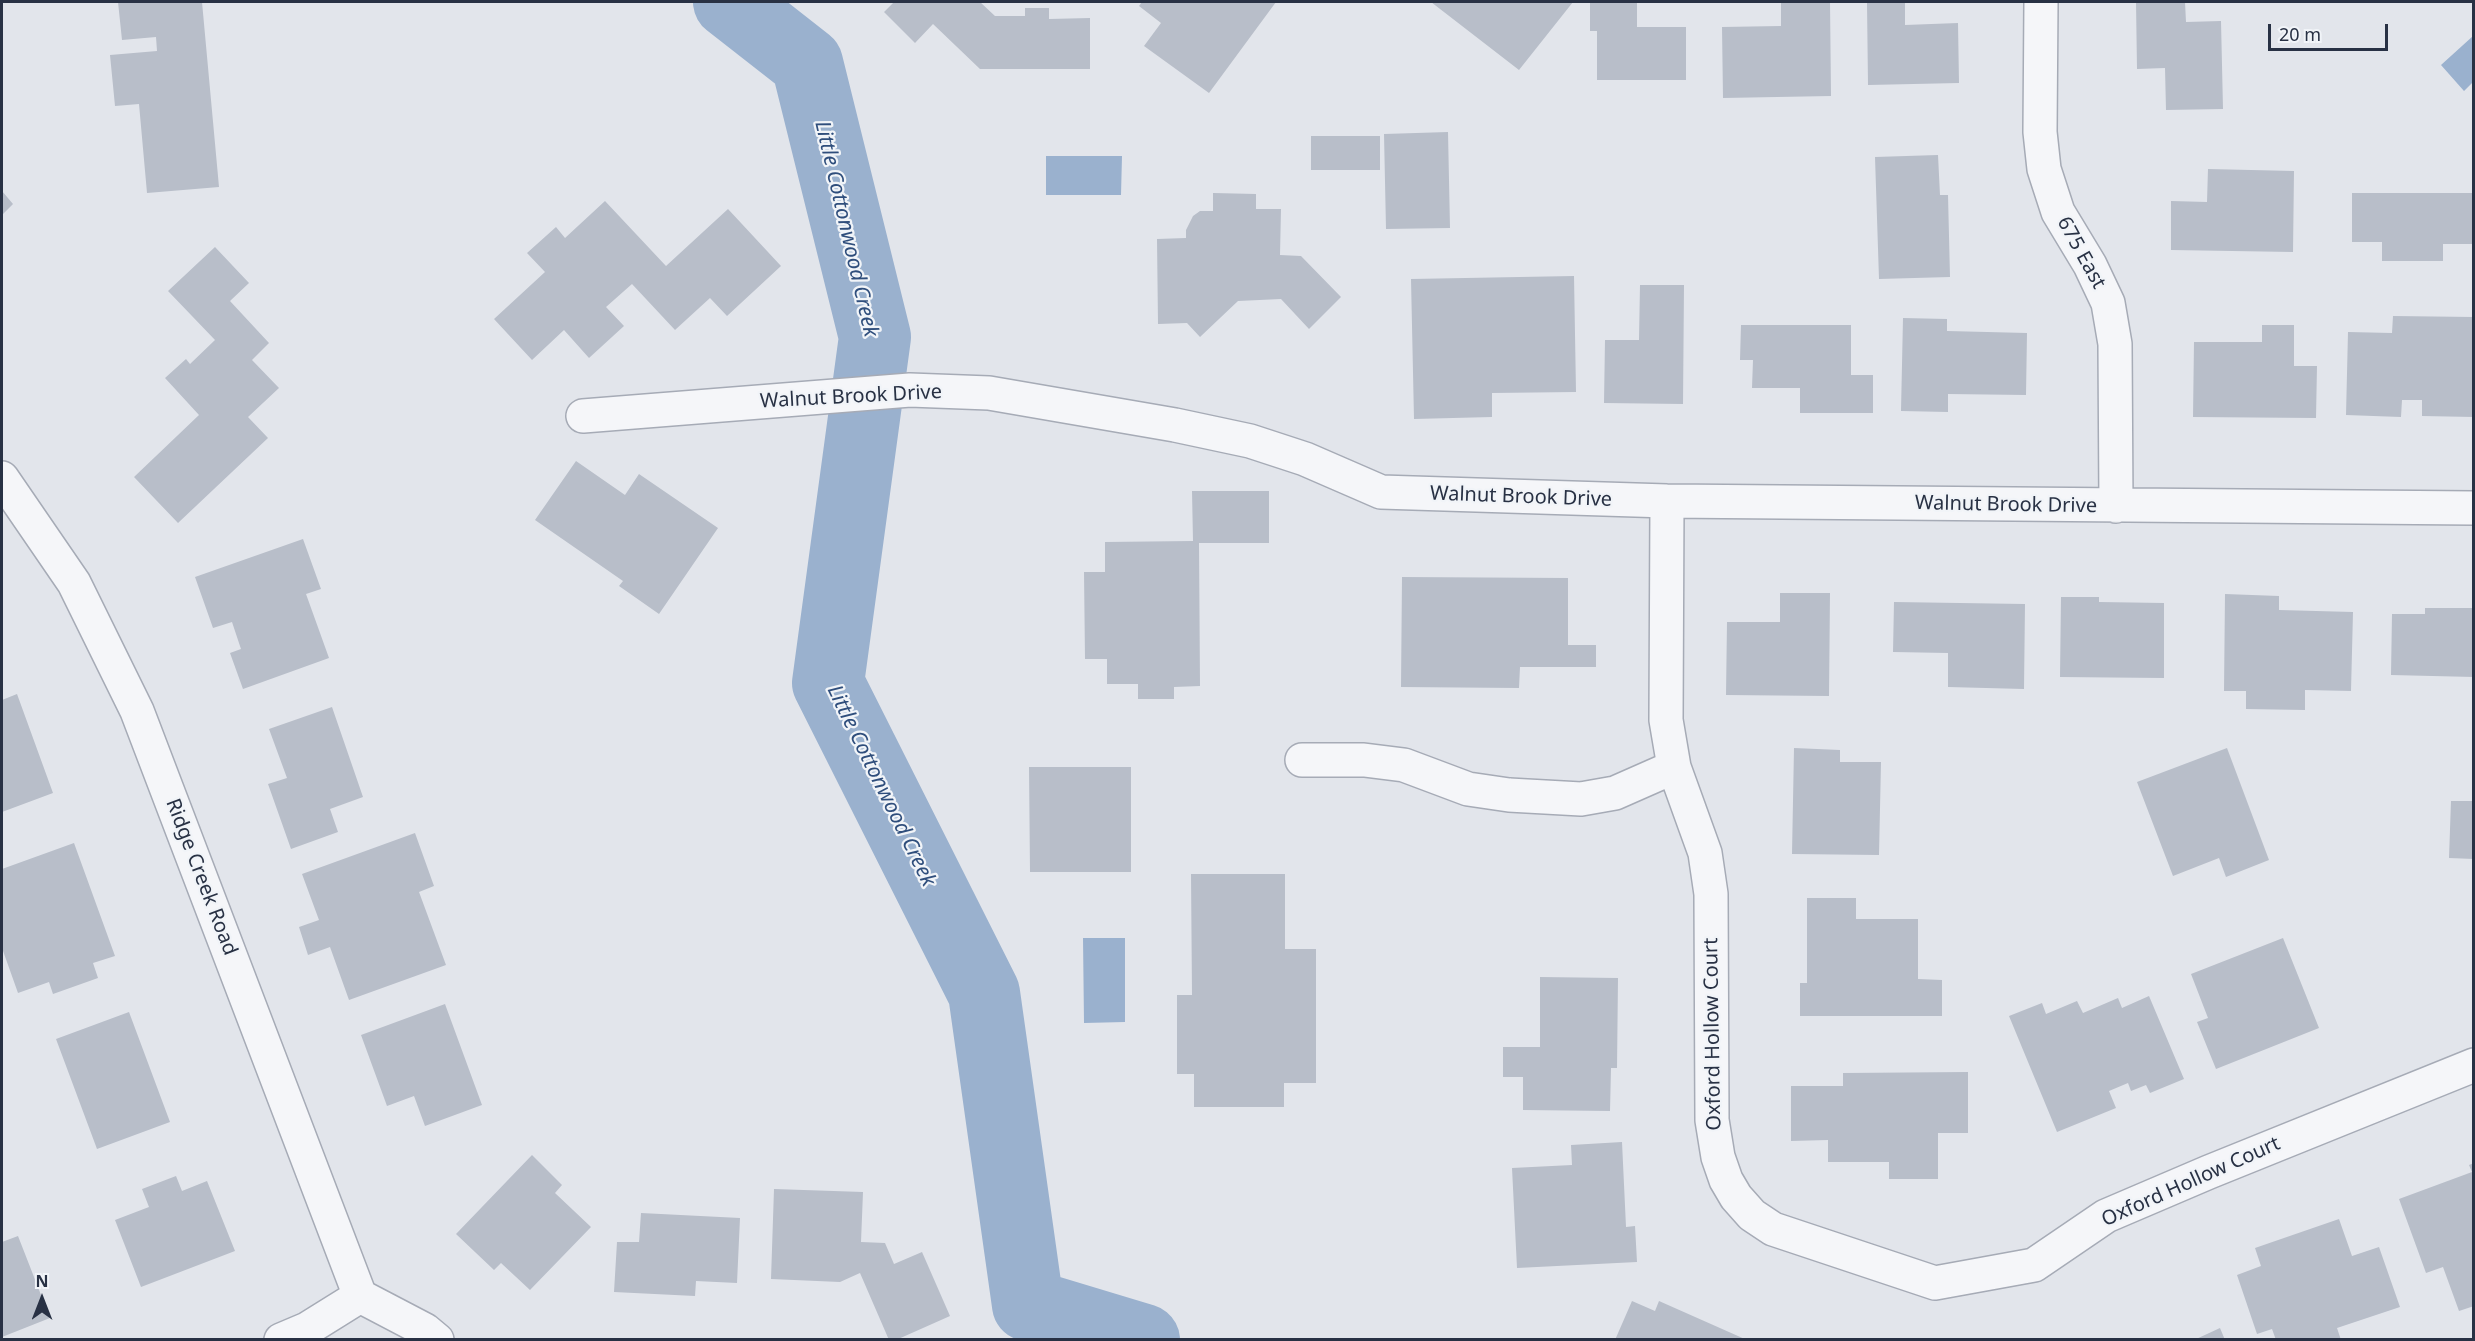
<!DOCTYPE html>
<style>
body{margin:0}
#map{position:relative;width:2475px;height:1341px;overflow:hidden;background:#e2e5eb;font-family:"Noto Sans",sans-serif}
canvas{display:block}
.frame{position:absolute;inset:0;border:3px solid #283144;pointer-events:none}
.north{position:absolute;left:12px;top:1269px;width:60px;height:60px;-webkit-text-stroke:4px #f1f4f8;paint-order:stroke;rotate:0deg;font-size:16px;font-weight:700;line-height:24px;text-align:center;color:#283144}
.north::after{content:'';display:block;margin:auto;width:21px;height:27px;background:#283144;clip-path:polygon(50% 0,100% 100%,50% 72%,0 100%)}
.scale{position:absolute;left:2268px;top:24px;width:120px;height:27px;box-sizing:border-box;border:3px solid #283144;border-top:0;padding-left:8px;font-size:18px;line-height:21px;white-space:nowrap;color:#283144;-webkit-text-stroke:4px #f1f4f8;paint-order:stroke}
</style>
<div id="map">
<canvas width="2475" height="1341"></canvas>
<div class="frame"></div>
<div class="north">N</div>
<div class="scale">20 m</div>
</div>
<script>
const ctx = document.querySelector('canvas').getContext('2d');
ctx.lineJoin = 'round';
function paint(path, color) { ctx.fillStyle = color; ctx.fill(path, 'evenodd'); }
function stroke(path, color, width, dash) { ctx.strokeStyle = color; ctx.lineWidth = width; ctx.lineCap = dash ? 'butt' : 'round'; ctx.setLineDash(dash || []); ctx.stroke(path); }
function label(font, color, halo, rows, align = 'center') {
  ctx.font = font + ' "Noto Sans",sans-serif'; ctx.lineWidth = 4.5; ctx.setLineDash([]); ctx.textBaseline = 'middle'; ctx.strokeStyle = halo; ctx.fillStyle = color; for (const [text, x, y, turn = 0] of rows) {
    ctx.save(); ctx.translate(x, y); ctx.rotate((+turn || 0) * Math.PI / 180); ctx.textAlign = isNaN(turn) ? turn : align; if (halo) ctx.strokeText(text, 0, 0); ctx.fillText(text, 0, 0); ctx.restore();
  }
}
paint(new Path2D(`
 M2473 36V82L2464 91 2441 65Z
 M1046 156H1122L1121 195H1046Z
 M1083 938H1125V1022L1084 1023Z`), '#9ab1ce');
stroke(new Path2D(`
 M729 2 807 63 875 337 828 683 984 993 1028 1305 1144 1340`), '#9ab1ce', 72);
paint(new Path2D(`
 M118 2H202L219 187 147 193 139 104 115 106 110 55 157 51 156 37 122 40Z
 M894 2H980L995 16H1025V8H1049V19L1090 18V69H980L933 24 915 43 884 12Z
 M1142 2H1276L1209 93 1144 46 1161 23 1139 6Z
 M1431 2H1573L1519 70Z
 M1590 2H1637V27H1686V80H1597V31H1590Z
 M1781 2H1830L1831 96 1723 98 1722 27 1781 26Z
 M1905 2V25L1958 23 1959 83 1868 85 1867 3Z
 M2136 2H2185L2186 22 2221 21 2223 109 2166 110 2165 68 2137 69Z
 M1448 132 1450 228 1386 229 1384 134Z
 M1311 136H1380V170H1311Z
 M1938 155 1940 195H1948L1950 277 1879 279 1875 157Z
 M2208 169 2294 171 2293 252 2171 250V201L2207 202Z
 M2 191 13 204 2 215Z
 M1213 193 1256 194V209H1281L1280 255 1301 256 1341 297 1309 329 1281 299 1238 301 1200 337 1187 323 1158 324 1157 239 1186 238V230L1193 216 1200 211H1213Z
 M2352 193H2474V244H2443V261H2382V242H2352Z
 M605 201 666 266 728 209 781 266 727 316 710 298 675 330 632 284 606 307 624 326 589 358 564 330 532 360 494 319 545 272 527 253 556 227 565 238Z
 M215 247 249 283 230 301 269 343 252 360 279 388 248 417 268 438 178 523 134 477 199 415 165 378 186 359 190 364 215 340 168 291Z
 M1574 276 1576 392 1492 393V417L1414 419 1411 279Z
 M1640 285H1684L1683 404 1604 403 1605 340H1639Z
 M2393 316 2474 317V417L2422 416V400H2402L2401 417 2346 415 2348 332 2392 333Z
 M1903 318 1947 319V331L2027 333 2026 395 1948 394V412L1901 411Z
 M1741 325H1851V375H1873V413H1800V388H1752L1753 360H1740Z
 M2262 325H2294V366H2317L2316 418 2193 417 2194 342H2262Z
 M576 461 625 495 639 474 718 528 659 614 619 586 623 581 535 520Z
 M1192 491H1269V543H1199L1200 686 1174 687V699H1138V684H1107V659H1085L1084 572H1105V542L1193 541Z
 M303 539 321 589 306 594 329 658 243 689 230 653 241 649 232 622 213 628 195 577Z
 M1402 577 1568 578V645H1596V667H1520L1519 688 1401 687Z
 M1780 593H1830L1829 696 1726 695 1727 622H1780Z
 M2225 594 2279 596V610L2353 612 2351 691 2305 690V710L2246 709V691H2224Z
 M2061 597H2099V602L2164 603V678L2060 677Z
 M1894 602 2025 604 2024 689 1948 687V653L1893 652Z
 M2425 608H2474V677L2391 675 2392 614H2425Z
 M17 694 53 793 2 812V700Z
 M332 707 363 797 330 809 338 832 291 849 268 784 287 778 269 729Z
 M1794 748 1840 750V762H1881L1879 855 1792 854Z
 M2227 748 2269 860 2226 877 2219 858 2173 876 2137 782Z
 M1029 767H1131V872H1030Z
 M2451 801H2474V859L2449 858Z
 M415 833 434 886 419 892 446 965 349 1000 330 947 308 955 299 927 319 920 302 874Z
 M74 843 115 956 93 963 98 978 53 994 49 982 18 993 2 948V869Z
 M1191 874H1285V949H1316V1083H1284V1107H1194V1074H1177V995H1192Z
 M1807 898H1856V919H1918V979L1942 980V1016H1800V983H1807Z
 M2283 938 2319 1028 2216 1069 2197 1022 2208 1018 2191 974Z
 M1540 977 1618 978 1617 1068H1611L1610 1111 1523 1110V1077H1503V1047H1540Z
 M2149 996 2184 1079 2150 1093 2146 1085 2131 1091 2128 1083 2109 1091 2116 1108 2057 1132 2009 1016 2042 1003 2046 1014 2077 1001 2083 1013 2118 998 2122 1008Z
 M445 1004 482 1105 425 1126 414 1096 387 1106 361 1035Z
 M129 1012 170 1122 97 1149 56 1039Z
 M1968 1072V1133H1938V1179H1889V1162H1828V1140L1791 1141V1086H1843V1073Z
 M1622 1142 1626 1227 1635 1226 1637 1262 1517 1268 1512 1168 1572 1165 1571 1145Z
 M532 1155 562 1185 555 1193 591 1227 530 1290 501 1263 494 1270 456 1234Z
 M2474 1163V1306L2459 1311 2443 1267 2426 1273 2399 1199 2472 1172 2469 1165Z
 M176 1176 182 1191 207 1181 235 1251 141 1287 115 1220 149 1207 142 1189Z
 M774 1189 863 1192 861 1242 885 1243 894 1264 922 1252 950 1316 896 1340H889L860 1273 840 1282 771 1279Z
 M641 1213 740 1218 737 1283 696 1281 695 1296 614 1292 617 1242H639Z
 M2339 1219 2352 1256 2379 1247 2400 1307 2337 1328 2341 1340H2276L2272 1329 2257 1334 2237 1275 2261 1266 2255 1248Z
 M18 1236 50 1318 2 1337V1242Z
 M1632 1301 1655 1311 1659 1301 1747 1340H1615Z
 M2220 1328 2225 1340H2194Z`), '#b8bec9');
const minor = new Path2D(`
 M2041 2 2040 132 2044 169 2058 212 2090 265 2108 303 2115 344 2116 506
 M583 416 910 390 989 393 1175 425 1250 441 1305 459 1381 492 1667 501 2474 508
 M2 478 74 583 137 711 360 1296
 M1667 501 1666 720 1674 767 1705 853 1711 894 1712 1120 1718 1157 1726 1180 1736 1197 1752 1215 1773 1229 1935 1283 2034 1265 2106 1216 2209 1172 2474 1065
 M1302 760H1364L1404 765 1468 789 1509 795 1581 799 1615 793 1674 767
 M360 1296 425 1330 437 1340
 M281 1340 307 1329 360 1296`);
stroke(minor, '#a6abb6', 36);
stroke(minor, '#f5f6f9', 33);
label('20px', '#283144', '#f1f4f8', [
 ["675 East",2081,253,61],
 ["Walnut Brook Drive",851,397,-3],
 ["Walnut Brook Drive",1521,497,2],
 ["Walnut Brook Drive",2006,505,1],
 ["Ridge Creek Road",201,877,69],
 ["Oxford Hollow Court",1713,1034,-91],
 ["Oxford Hollow Court",2191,1182,-24]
]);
label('italic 21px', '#2f4e7c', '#f1f4f8', [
 ["Little Cottonwood Creek",846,229,77],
 ["Little Cottonwood Creek",881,786,64]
]);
</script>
